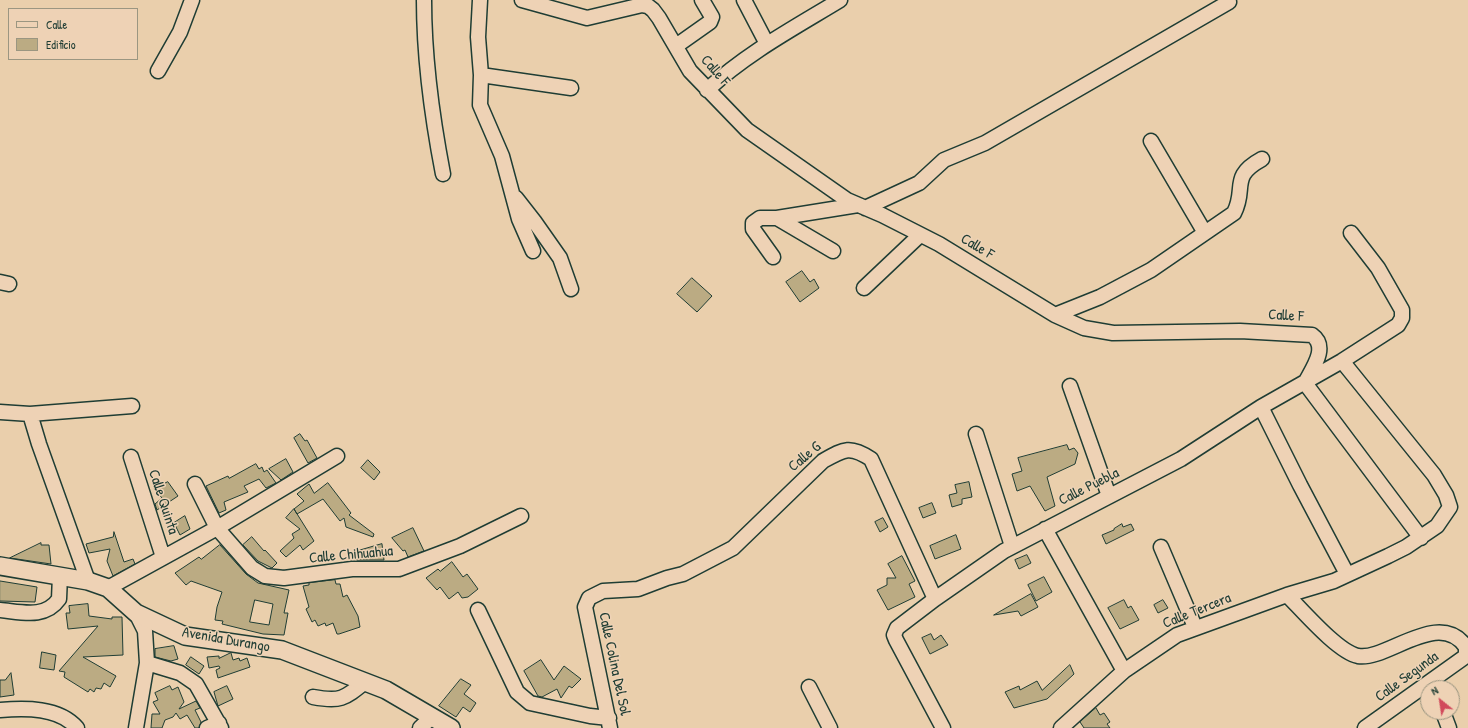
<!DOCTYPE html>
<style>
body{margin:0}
#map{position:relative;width:1468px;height:728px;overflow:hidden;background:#eacfac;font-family:"Patrick Hand",sans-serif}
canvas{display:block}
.legend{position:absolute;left:8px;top:8px;width:130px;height:52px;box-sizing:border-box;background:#eed2b5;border:1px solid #9b9681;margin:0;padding:5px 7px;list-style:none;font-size:12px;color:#1f3d34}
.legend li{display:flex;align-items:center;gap:8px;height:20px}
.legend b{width:20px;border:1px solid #9b9681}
.north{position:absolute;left:1420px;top:680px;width:40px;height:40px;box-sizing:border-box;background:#eed2b5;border:1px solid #9b9681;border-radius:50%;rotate:330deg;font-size:11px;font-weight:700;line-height:16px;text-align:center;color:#1f3d34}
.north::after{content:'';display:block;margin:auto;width:14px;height:18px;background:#d1495b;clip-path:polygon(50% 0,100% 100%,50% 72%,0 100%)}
</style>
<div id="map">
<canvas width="1468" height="728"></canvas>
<ul class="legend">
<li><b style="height:5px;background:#eed2b5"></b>Calle</li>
<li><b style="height:11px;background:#bbab83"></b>Edificio</li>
</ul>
<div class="north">N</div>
</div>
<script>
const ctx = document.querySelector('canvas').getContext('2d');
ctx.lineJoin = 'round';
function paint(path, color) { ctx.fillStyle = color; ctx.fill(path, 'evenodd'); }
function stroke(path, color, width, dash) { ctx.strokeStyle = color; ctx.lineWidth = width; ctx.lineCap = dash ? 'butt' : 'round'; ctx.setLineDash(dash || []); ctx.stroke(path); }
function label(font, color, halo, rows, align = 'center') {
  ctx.font = font + ' "Patrick Hand",sans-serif'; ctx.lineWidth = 3; ctx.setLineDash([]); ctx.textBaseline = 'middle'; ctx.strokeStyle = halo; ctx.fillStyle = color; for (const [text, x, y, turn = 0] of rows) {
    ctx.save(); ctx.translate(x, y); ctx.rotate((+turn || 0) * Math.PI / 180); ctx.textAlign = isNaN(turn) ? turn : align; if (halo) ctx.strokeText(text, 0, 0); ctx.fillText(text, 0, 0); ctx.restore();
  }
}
const building = new Path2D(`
 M802 271 810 282 814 279 819 288 800 302 786 282Z
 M692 278 712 296 697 312 677 294Z
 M300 434 305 441 307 440 317 458 308 463 294 438Z
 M1067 445 1069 450 1074 448 1078 453 1075 464 1047 477 1055 506 1045 511 1030 486 1017 491 1012 474 1022 471 1018 458Z
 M286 459 293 472 281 480 269 469Z
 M368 460 380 472 374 480 361 468Z
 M256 464 259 469 262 467 264 472 267 470 276 483 266 488 259 479 244 486 248 492 224 502 226 510 219 513 206 486 228 476 229 478Z
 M168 482 178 496 157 510 155 504 162 498 154 489Z
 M969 482 972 497 962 499V504L952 507 949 495 957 493 955 485Z
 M328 483 351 513 349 515 374 534 373 537 346 527 344 518 340 521 323 499 297 514 294 509 304 501 297 494 309 484 314 493Z
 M932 503 936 513 923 518 919 508Z
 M294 509 314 541 303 550 300 545 286 557 280 551 294 538 292 534 300 529 286 518Z
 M185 516 190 529 180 535 174 523Z
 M883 518 888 527 880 532 875 522Z
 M1122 524 1123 527 1131 524 1134 530 1106 544 1102 535 1114 530V529Z
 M413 528 424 551 408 557 405 550 403 551 392 538Z
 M114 532 124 562 133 559 135 564 113 576 107 561 110 549 89 553 86 544 113 537Z
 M956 535 961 549 935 559 930 546Z
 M252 537 264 551 265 550 277 563 272 568 258 561 243 545Z
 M41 543V545H49L51 564 10 558Z
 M382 544 384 560H357L354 553 357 551Z
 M220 545 246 574 258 583 289 590 284 613H288L284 635 263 634 222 624 223 621 215 620 217 607 222 592 191 581 186 585 175 573 199 557 201 559ZM255 600 273 604 269 625 250 622Z
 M1027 555 1031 563 1019 569 1015 560Z
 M902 556 915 581 909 584 915 597 888 610 877 590 887 585V578H896L888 564Z
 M452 562 463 577 467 574 478 589 468 597 462 598 458 592 449 599 440 587 437 590 426 578 438 569 440 571Z
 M1044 577 1052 592 1036 601 1028 585Z
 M335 580 336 584H340L343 597 347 595 358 616 360 627 339 634H337L333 623 326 626 325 623 318 626 315 620 312 622 306 609 309 607 303 586 309 585V583Z
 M0 581 37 587 35 602 0 601Z
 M1031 594 1038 607 1021 616 1018 611 994 615Z
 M1124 600 1128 608 1131 606 1139 620 1120 629 1108 608Z
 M1163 600 1168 608 1158 613 1154 605Z
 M88 604 89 616 112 619V617H122L123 655 83 657 116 676 110 687 104 683 101 689 96 688 94 692 90 689 88 692 64 677 65 672 59 671 98 626 68 629 66 613H70L69 606Z
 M931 634 934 640 941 635 948 645 930 654 922 638Z
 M174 646 178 659 171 661 155 657V649Z
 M42 652 56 655 54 670 40 668Z
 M231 653 233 660 239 658 240 661 247 658 250 667 218 678 216 670 220 668 219 666 209 668 207 657 219 656V658Z
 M191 657 204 666 199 674 186 665Z
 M541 660 554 680 564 666 581 679 572 688 569 686 561 698 557 689 542 697 538 696 524 671Z
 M1070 665 1074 674 1047 699 1014 708 1005 692 1019 686 1020 690 1037 681 1042 690Z
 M11 673 14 695 0 697V680H5Z
 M461 679 471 685 464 694 476 703 470 712 463 707 456 717 439 706Z
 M170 686 172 690 178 687 184 702 179 709 196 701 200 708 195 710 201 722 199 728H195L187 715 180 719 176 713 173 717 165 720 162 728H151L152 714H160L153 702 158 700 155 693Z
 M227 686 233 699 218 706 214 692Z
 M1096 708 1100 715 1104 713 1110 722 1107 724 1110 728H1084L1080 722Z`);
paint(building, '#bbab83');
stroke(building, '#1f3d34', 1);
const minor = new Path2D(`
 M424 0C424 58 432 117 443 174
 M480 0 478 37 481 75 480 105 502 156 519 219 533 251
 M522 0 587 18 642 5 648 6 653 10 659 18 690 71 747 130 847 200 882 215 939 244 1055 315 1084 328 1113 333 1240 331 1312 335C1329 347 1312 369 1305 383L1421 538
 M744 0 767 44
 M676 46 710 22 712 17 702 0
 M158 71 180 32 192 0
 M481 75 571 88
 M707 90C747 53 794 28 840 0
 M1151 141 1205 233
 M516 198 534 221 560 258 571 289
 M865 208 919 183 944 160 985 143 1229 2
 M777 218 833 251
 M773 257 753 229V223L760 218H777L858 205
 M0 282 9 284
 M864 288 920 235
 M1055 315 1100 297 1151 270 1234 213C1247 188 1229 177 1262 159
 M1070 386 1109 496
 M1261 407 1300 485 1347 574
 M0 412 30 414 132 406
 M30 414 39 444 88 581
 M976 434 1012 546
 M131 457 163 557
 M195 484 217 528 252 568 265 576 284 578 352 569H399L460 546 521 516
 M1045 529 1124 671
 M1161 547 1195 627
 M108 588 217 528 337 456
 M1287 595C1303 611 1338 652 1358 656 1387 661 1439 608 1466 647V656L1365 728
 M0 610C22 612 45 619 59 599L60 576
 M478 610 517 692 530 703 590 716 609 718
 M136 613 145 631 147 663 136 728
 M147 663 180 673 196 684 221 728
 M809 687 830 728
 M313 697C340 702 344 699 365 682
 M0 710C25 708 59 707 77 728
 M1443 712 1449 728
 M207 728 219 723
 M420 728 432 717
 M610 728 585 607 589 598 603 591 638 589 667 578 683 574 733 548 823 461C844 449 850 445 871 459L935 599
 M943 728 896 640 894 635 897 628 935 599 1004 551 1181 459 1261 407 1342 361 1398 325 1402 318V310L1378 268 1351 233
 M1061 728 1124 671 1177 635 1287 595 1334 581 1388 556 1406 547 1437 526 1450 507 1446 495 1434 475 1342 361`);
const major = new Path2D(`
 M0 566 88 581 108 588 136 613 185 636 282 650 386 690 451 728`);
stroke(minor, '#1f3d34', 17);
stroke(major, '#1f3d34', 20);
stroke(minor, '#eed2b5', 14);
stroke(major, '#eed2b5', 17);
label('15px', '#1f3d34', '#eed2b5', [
 ["Calle F",715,71,49],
 ["Calle F",977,247,31],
 ["Calle F",1286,316,3],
 ["Calle G",805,457,-40],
 ["Calle Puebla",1089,487,-27],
 ["Calle Quinta",163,502,72],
 ["Calle Chihuahua",351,555,-5],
 ["Calle Tercera",1197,611,-22],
 ["Avenida Durango",226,640,10],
 ["Calle Colina Del Sol",614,664,78],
 ["Calle Segunda",1407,677,-36]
]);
</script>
